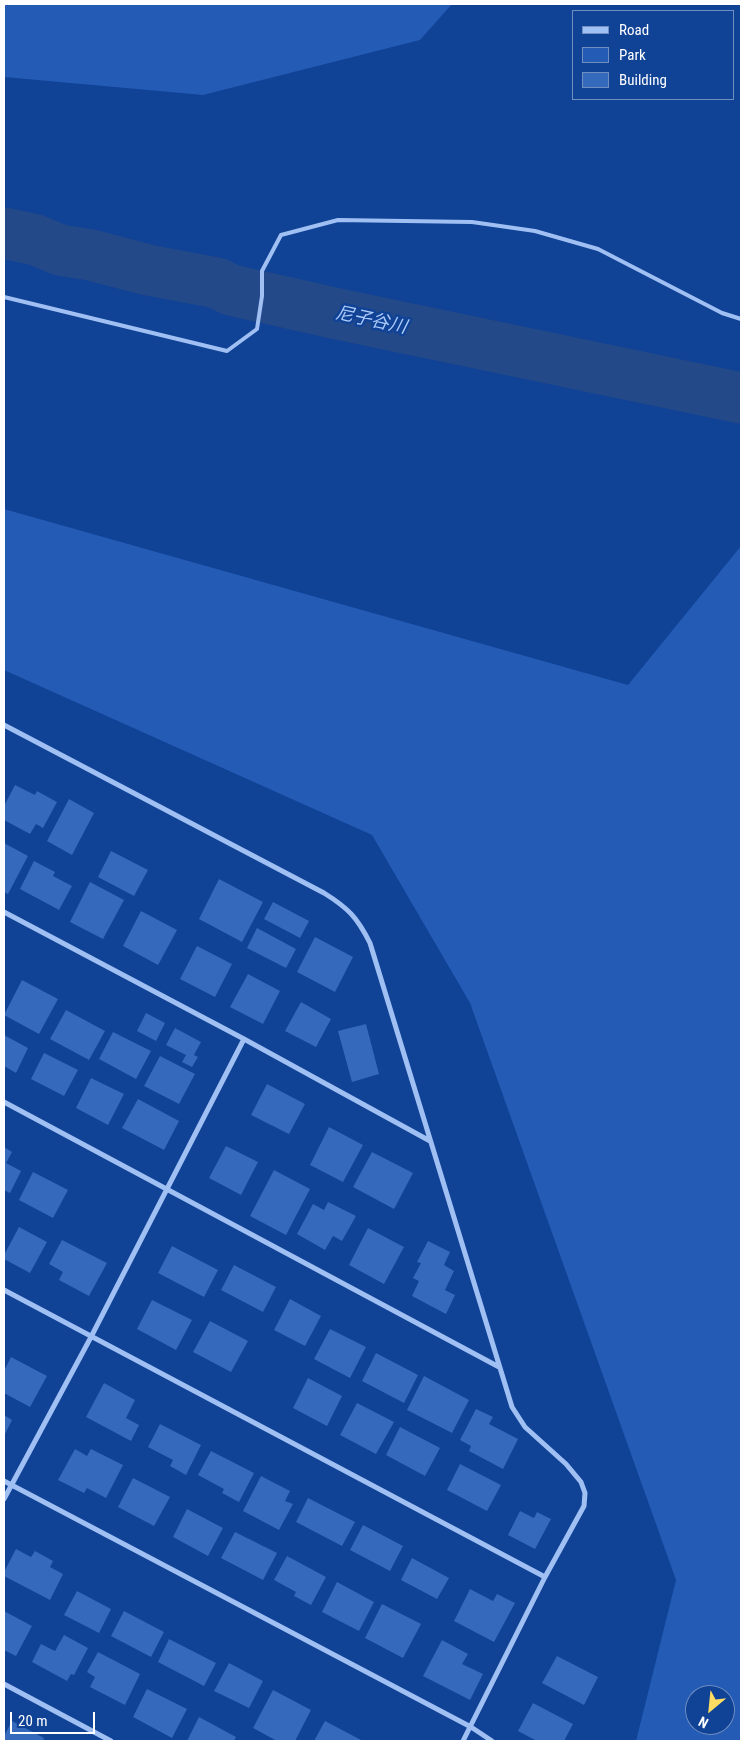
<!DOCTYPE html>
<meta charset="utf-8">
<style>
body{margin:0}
#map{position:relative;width:745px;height:1745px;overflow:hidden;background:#104296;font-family:"Roboto Condensed",sans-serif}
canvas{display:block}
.frame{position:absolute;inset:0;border:5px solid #fff;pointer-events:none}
.legend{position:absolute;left:572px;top:10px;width:162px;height:90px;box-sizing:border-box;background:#104296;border:1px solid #708ec0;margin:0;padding:6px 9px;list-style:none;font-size:15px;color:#fff}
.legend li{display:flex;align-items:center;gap:10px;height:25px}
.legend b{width:25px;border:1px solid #708ec0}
.north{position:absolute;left:685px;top:1685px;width:50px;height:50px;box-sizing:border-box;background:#104296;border:1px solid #708ec0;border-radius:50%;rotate:208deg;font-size:14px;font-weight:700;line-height:20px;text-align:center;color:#fff}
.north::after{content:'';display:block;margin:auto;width:18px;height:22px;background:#ffdc62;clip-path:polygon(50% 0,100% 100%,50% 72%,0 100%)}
.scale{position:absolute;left:10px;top:1712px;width:85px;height:22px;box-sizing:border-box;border:2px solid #fff;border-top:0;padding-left:6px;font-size:15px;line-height:18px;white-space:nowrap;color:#fff;-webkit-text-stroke:4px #104296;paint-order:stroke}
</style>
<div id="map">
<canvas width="745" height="1745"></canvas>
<div class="frame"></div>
<ul class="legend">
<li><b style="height:6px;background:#a0c0f4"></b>Road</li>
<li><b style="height:14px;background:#235bb5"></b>Park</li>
<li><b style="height:14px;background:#3469bc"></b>Building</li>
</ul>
<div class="north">N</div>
<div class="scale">20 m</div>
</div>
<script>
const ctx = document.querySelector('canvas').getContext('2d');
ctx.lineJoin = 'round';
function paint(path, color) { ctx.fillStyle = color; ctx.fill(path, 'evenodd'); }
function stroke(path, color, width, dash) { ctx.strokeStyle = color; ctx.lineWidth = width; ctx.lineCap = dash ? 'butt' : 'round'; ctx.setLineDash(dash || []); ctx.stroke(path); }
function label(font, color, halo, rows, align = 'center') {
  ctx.font = font + ' "Roboto Condensed","Noto Sans JP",sans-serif'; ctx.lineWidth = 5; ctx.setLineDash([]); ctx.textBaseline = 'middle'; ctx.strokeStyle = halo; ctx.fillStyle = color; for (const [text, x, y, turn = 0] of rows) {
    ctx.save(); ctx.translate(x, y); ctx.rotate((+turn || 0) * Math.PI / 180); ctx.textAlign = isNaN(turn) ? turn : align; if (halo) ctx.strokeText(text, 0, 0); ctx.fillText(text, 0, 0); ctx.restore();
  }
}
paint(new Path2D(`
 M4 4H452L420 40 203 95 4 77Z
 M4 509 628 685 741 546V1741H636L676 1580 470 1003 372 835 4 670ZM695 1695H725V1725H695Z`), '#235bb5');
stroke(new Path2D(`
 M4 233 36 240 60 250 91 255 148 270 217 283 231 290 338 314 741 398`), '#244988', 51);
paint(new Path2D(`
 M15 785 35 795 37 791 57 802 43 828 36 824 30 834 4 820V806Z
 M69 799 94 813 72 855 47 841Z
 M4 843 28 856 8 894 4 892Z
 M111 851 148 870 134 896 98 877Z
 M34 861 55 872 53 876 72 886 59 910 20 889Z
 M219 879 263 902 242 942 199 919Z
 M90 882 124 900 103 939 70 922Z
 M273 902 309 921 300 938 264 919Z
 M141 911 177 930 158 965 123 946Z
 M257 928 296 949 286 968 247 948Z
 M315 937 353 957 335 992 297 972Z
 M197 946 232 964 215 997 180 979Z
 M248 974 280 991 263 1024 230 1007Z
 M22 980 58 999 39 1034 4 1015Z
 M301 1002 331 1019 316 1047 285 1031Z
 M66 1010 105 1031 89 1060 50 1039Z
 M146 1013 165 1023 156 1041 137 1031Z
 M366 1024 379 1074 352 1082 338 1031Z
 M175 1028 201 1042 194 1055 198 1057 192 1067 182 1062 186 1055 166 1045Z
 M113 1032 151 1051 136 1079 99 1059Z
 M4 1035 28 1048 16 1073 4 1066Z
 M44 1053 78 1070 64 1096 31 1079Z
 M160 1056 195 1074 179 1104 144 1086Z
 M91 1078 124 1094 108 1125 76 1108Z
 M267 1084 305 1104 289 1134 251 1115Z
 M138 1099 179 1121 164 1150 122 1128Z
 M329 1127 363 1145 343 1182 310 1165Z
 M226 1146 258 1162 241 1195 209 1178Z
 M4 1147 12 1152 6 1163 21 1171 10 1193 4 1190Z
 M372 1152 413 1173 394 1209 353 1187Z
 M274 1170 310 1189 286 1235 250 1216Z
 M33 1172 68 1190 53 1218 19 1200Z
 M328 1202 356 1216 342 1241 333 1236 325 1250 297 1234 313 1204 324 1210Z
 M19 1227 47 1242 30 1273 4 1259V1255Z
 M368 1228 404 1247 384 1284 349 1265Z
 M62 1240 107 1263 89 1296 59 1280 63 1272 49 1264Z
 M428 1241 450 1252 444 1265 454 1271 445 1290 455 1295 446 1314 412 1296 419 1281 413 1278 421 1263 417 1262Z
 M172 1246 218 1270 204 1297 158 1273Z
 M234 1265 276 1287 263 1312 221 1290Z
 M290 1299 321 1316 305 1346 274 1330Z
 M152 1300 192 1320 176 1350 137 1329Z
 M210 1321 248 1341 231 1372 193 1352Z
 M330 1329 366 1347 350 1378 314 1359Z
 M376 1353 418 1375 404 1403 362 1381Z
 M11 1357 47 1376 30 1407 4 1393V1371Z
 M424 1376 469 1400 452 1433 407 1410Z
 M308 1378 342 1396 327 1426 293 1408Z
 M104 1383 135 1400 126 1418 139 1425 131 1441 86 1417Z
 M357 1403 394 1422 376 1454 340 1435Z
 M476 1409 493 1417 489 1424 518 1439 503 1469 469 1451 471 1446 460 1440Z
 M4 1415 12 1420 4 1436Z
 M160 1424 201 1445 186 1475 170 1466 173 1460 148 1447Z
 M400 1427 440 1448 425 1476 386 1455Z
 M75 1449 87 1456 91 1449 123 1465 106 1498 87 1488 84 1493 58 1480Z
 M211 1451 254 1473 239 1502 222 1493 224 1489 198 1475Z
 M460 1464 501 1485 487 1511 447 1490Z
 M261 1476 290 1491 285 1501 293 1504 279 1530 243 1511Z
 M133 1478 170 1497 154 1526 118 1507Z
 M308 1498 355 1522 342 1546 296 1522Z
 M187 1509 223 1528 208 1556 173 1537Z
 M520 1511 534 1518 537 1512 551 1519 535 1549 508 1535Z
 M363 1525 403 1546 390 1571 350 1550Z
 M235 1532 277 1553 263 1580 221 1558Z
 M16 1549 31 1557 35 1551 53 1561 50 1567 63 1574 50 1600 4 1576V1572Z
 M287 1556 326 1577 311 1605 294 1596 296 1592 274 1580Z
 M412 1558 449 1578 437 1599 401 1580Z
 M337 1582 374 1602 359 1631 322 1612Z
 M470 1589 493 1601 497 1594 515 1603 494 1642 454 1621Z
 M77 1591 111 1609 99 1633 64 1615Z
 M382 1604 421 1624 403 1658 365 1638Z
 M4 1611 32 1626 16 1656 4 1650Z
 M124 1611 164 1632 151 1657 111 1636Z
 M64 1635 88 1648 74 1675 71 1674 67 1681 32 1662 41 1644 55 1651Z
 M169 1639 216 1663 204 1686 158 1662Z
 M442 1640 468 1654 462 1664 483 1674 470 1700 423 1676Z
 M98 1652 140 1674 125 1705 90 1687 95 1677 87 1672Z
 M557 1656 598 1677 584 1705 542 1683Z
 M229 1663 263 1681 249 1708 214 1691Z
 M147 1689 187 1709 172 1738 133 1717Z
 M273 1690 311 1710 295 1741H277L253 1728Z
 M533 1703 573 1724 564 1741H537L518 1731Z
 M199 1717 236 1737 234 1741H187Z
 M12 1721 44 1738 43 1741H4V1736Z
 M325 1721 363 1741H314Z`), '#3469bc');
stroke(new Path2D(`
 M4 297 227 351 257 329 262 296V271L281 235 338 220 472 222 535 231 598 249 722 313 741 319`), '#a0c0f4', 4);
stroke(new Path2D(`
 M4 725 324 893C348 908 357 917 370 943L512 1407 525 1427 566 1464 581 1482 585 1493 584 1506 545 1577 463 1741
 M4 912 244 1039 430 1141
 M4 1102 499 1367
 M4 1290 545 1577
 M4 1481 471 1727 492 1741
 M4 1499 91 1337 244 1039
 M4 1684 111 1741`), '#a0c0f4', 5);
label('italic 18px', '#accbfa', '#104296', [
 ["尼子谷川",371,321,12]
]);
</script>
